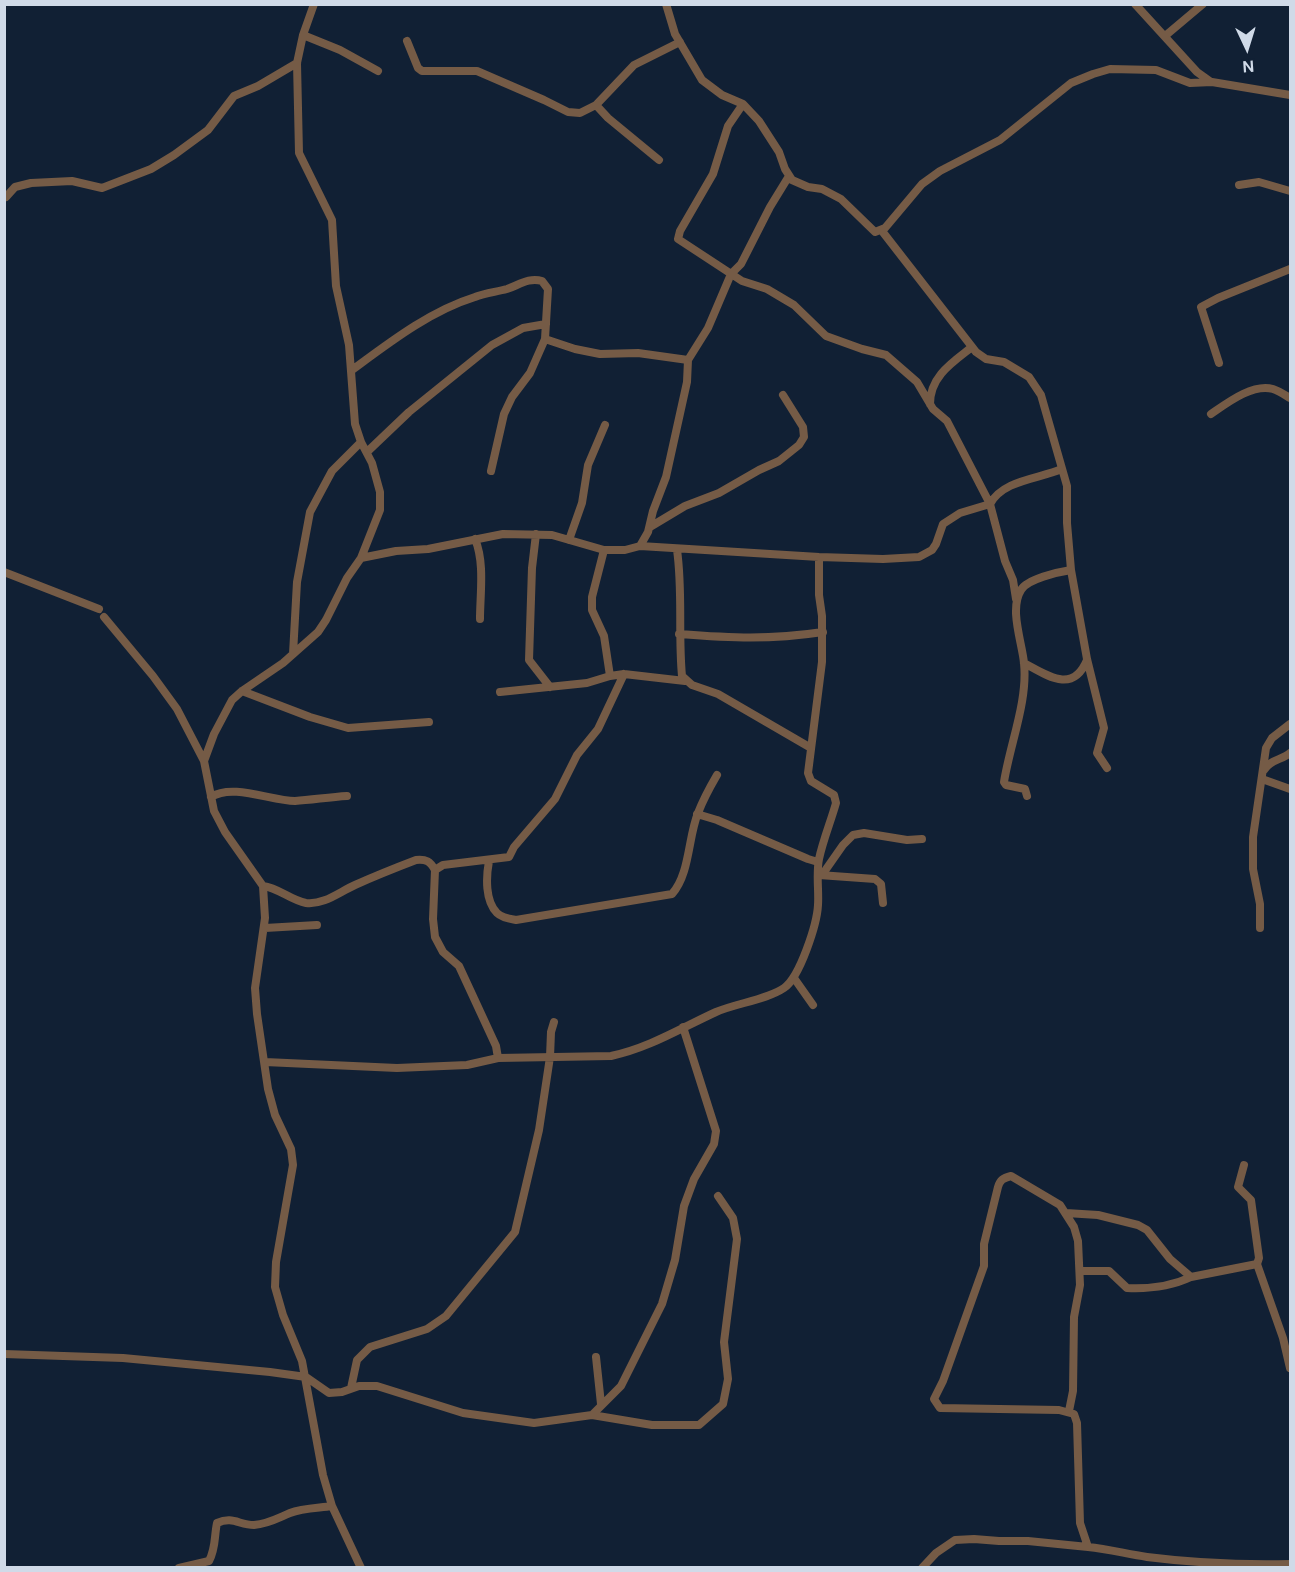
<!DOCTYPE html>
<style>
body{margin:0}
#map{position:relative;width:1295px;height:1572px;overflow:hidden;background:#112034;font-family:"DM Sans",sans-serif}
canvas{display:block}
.frame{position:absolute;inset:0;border:6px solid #d0dae8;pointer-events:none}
.north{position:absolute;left:1217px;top:18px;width:60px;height:60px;-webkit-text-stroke:4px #112034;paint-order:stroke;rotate:176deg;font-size:16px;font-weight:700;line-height:24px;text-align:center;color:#d0dae8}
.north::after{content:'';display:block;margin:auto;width:21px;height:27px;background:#d0dae8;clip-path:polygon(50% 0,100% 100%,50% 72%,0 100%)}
</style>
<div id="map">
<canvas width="1295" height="1572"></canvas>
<div class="frame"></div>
<div class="north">N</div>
</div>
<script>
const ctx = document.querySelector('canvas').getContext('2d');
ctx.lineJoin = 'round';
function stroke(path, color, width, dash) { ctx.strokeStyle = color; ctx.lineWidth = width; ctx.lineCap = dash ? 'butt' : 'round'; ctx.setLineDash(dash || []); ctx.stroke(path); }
stroke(new Path2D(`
 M314 4 303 35 297 63 299 153 332 220 336 286 349 345 355 424 361 442 372 463 380 492V510L361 558
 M666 4 675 34 702 80 722 95 743 104 759 121 779 152 785 169 792 180 808 187 822 189 841 199 875 232 885 228 922 184 940 171 1000 140 1071 83 1093 74 1110 69 1156 70 1190 83 1212 82 1290 95
 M1135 4 1197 72 1211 82
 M303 35 340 50 378 71
 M1165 36 1203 4
 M407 41 418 68 422 71H477L544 100 568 112 580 113 596 105 634 65 680 42
 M743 104 728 126 713 174 680 231 678 239 742 281 767 289 794 305 826 336 862 349 886 355 917 382 933 409 947 421 990 504 1005 561 1013 580 1016 599
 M596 105 608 118 659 160
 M1239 185 1259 182 1290 191
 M6 197 15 187 31 183 72 181 102 188 151 169 174 155 208 130 234 96 258 86 297 63
 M882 231 976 352 986 359 1004 362 1029 377 1041 395 1067 486V523L1071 570 1087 659 1104 728 1097 753 1107 768
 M545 339 575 349 600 354 638 353 688 360
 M1219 363 1201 307 1218 298 1290 269
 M352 370C390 342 430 311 475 297 485 293 496 292 507 289 519 285 529 277 542 281L548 289 545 339 530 373 512 397 504 414 491 471
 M930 404C930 376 953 362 972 347
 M1211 414C1227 403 1253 383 1273 389 1279 391 1285 395 1290 398
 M367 452 409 412 492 345 523 328 546 324
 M650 527 685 506 719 493 759 470 779 461 799 445 804 437 803 427 783 395
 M536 534 532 568 529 660 550 687
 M475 539C485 563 480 594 480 619
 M569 540 582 503 588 465 605 425
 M640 546 819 557 883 559 919 557 932 550 936 544 943 524 960 513 990 504C1003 480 1038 479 1062 469
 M604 550 592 597V610L604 636 610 676
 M677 550C683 591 678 634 682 676L692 685 718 694 811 748
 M4 572 99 609
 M104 617 153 676 177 709 204 761 214 811 225 832 263 886 265 918 255 988 257 1014 268 1089 275 1115 291 1149 293 1165 276 1262 275 1287 283 1315 302 1361 323 1475 332 1506 361 1568
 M679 634C731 638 770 640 823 632
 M293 654 297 582 310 512 332 471 361 442
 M1024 663C1048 676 1073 694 1087 660
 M242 691 310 717 348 728 429 722
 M500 692 587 683 610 676 624 674 685 681
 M204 761 214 734 232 700 242 691 283 663 318 632 326 620 347 578 361 558 396 551 428 549 503 534 552 535 604 550H625L640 546 648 532 653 511 666 477 687 382 688 360 708 328 731 274 741 264 770 207 789 176
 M1264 770C1271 759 1282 760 1290 753
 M1262 779 1290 789
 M1027 796 1025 789 1006 785 1004 782C1010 744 1028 701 1024 663 1022 642 1009 609 1021 590 1027 579 1058 572 1071 570
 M211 797C233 783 271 801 295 801 312 800 329 797 347 796
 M697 814 717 820 808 859 818 862
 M489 861C486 877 485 901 497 913 502 918 510 919 516 920L672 894C690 874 688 837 698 813 703 800 710 787 717 775
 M819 875 875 879 881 884 883 903
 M822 875 843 845 853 835 864 833 907 840 922 839
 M263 886C279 888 290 900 306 903 324 905 339 892 355 885 375 876 395 868 416 860 426 859 430 861 435 870
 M265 928 317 925
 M1260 928V904L1253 869V837L1266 748 1272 738 1290 724
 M794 978 813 1005
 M498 1058 496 1046 459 966 443 952 435 937 433 919 435 870 443 865 509 857 514 847 555 799 577 755 598 729 624 674
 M265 1062 397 1068 467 1065 498 1058 611 1056C649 1048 681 1028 716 1012 737 1003 766 1000 784 988 800 977 817 924 818 905 819 890 816 874 819 859 823 840 831 821 836 803L834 795 811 781 808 773 822 662V616L819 595V557
 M1066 1213 1098 1215 1138 1225 1147 1230 1170 1259 1191 1277 1257 1264 1259 1258 1251 1200 1238 1187 1244 1165
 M1257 1264 1283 1338 1290 1368
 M1080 1271H1109L1127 1288C1150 1289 1170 1287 1191 1277
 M4 1354 123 1358 270 1372 306 1377 329 1393 342 1392 359 1386H377L463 1413 534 1423 592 1415 652 1425H699L723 1404 728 1379 724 1342 737 1239 733 1218 718 1196
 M596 1357 601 1404
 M351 1388 357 1360 370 1347 427 1329 446 1316 515 1232 539 1130 550 1057 551 1032 554 1022
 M1069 1411 1073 1391 1074 1317 1080 1285 1078 1241 1074 1227 1060 1205 1011 1176C1003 1178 1000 1180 998 1187L984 1244V1266L943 1381 934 1399 940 1408 1059 1410 1074 1414 1077 1423 1080 1523 1088 1547C1108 1549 1127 1554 1147 1557 1194 1563 1243 1565 1290 1564
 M592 1415 621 1386 662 1304 675 1260 684 1206 694 1179 714 1144 716 1131 683 1027
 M179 1568 209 1561C216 1548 214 1537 217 1523 233 1516 239 1525 254 1525 268 1524 278 1518 290 1513 302 1508 318 1508 332 1506
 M922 1568 936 1553 955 1540 974 1539 999 1541H1028L1088 1547`), '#755b46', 8);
</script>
